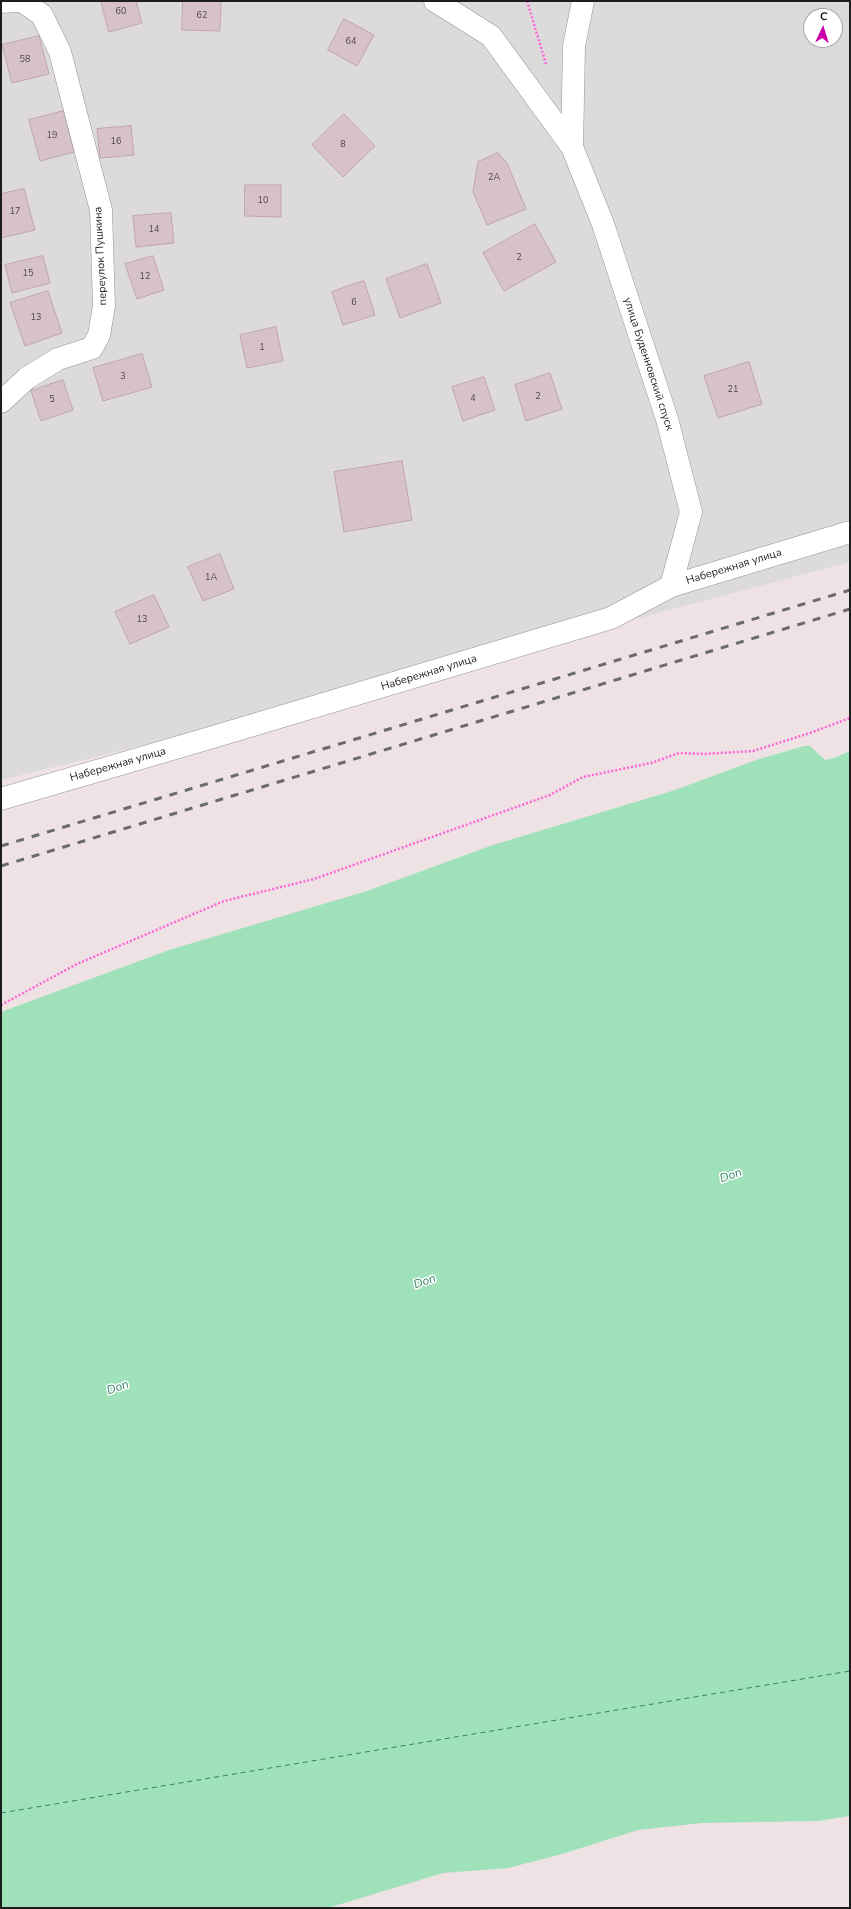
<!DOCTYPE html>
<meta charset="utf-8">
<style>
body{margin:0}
#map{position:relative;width:851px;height:1909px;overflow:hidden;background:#efe2e5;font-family:"Nunito Sans",sans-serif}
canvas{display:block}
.frame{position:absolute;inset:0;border:2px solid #1d1d1d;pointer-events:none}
.north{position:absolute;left:803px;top:8px;width:40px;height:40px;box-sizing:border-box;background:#fff;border:1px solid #a5a5a5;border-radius:50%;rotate:4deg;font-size:11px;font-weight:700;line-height:16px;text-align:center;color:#1d1d1d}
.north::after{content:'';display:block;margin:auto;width:14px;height:18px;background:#cb00a9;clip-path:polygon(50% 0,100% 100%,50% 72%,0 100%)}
</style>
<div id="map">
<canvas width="851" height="1909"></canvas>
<div class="frame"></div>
<div class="north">С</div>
</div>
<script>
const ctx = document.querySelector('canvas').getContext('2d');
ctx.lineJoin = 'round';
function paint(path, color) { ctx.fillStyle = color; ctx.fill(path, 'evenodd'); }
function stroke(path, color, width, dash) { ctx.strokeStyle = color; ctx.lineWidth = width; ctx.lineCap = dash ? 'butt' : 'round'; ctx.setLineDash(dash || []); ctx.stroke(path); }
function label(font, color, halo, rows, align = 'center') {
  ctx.font = font + ' "Nunito Sans",sans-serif'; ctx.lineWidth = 3; ctx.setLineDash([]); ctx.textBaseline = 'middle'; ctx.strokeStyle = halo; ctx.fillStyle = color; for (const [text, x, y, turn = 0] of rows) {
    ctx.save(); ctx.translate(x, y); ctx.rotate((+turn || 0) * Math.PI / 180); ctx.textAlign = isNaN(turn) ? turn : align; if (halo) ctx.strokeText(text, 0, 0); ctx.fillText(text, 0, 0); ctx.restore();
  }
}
paint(new Path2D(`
 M1 1H850V562L349 695 1 780ZM811 16H835V40H811Z`), '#dcdadb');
paint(new Path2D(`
 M804 746H810L825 760 834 758 850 751V1816L818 1821 702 1823 638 1830 562 1854 508 1868 443 1873 328 1908H1V1012L169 950 367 891 493 845 675 790 756 760Z`), '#9fe1b9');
stroke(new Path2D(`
 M1 1813 850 1671`), '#338368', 1, [5, 4]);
const building = new Path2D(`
 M101 1H136L142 23 109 32Z
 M183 1H221L220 31 182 30Z
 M344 19 374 35 357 66 328 50Z
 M39 36 49 74 12 83 2 45Z
 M64 111 74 152 40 161 29 120Z
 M344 114 375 146 343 177 312 145Z
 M131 126 134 155 100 158 97 129Z
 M498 153 507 163 526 209 487 225 473 192 478 162Z
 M245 185H281V217L245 216Z
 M24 189 35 230 1 238V194Z
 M171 213 174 243 136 247 133 216Z
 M535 224 556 262 504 291 483 253Z
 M43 256 50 283 12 293 5 265Z
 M153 256 164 290 137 299 125 264Z
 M427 264 441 303 400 318 386 279Z
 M364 281 375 315 343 325 332 292Z
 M48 291 62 333 25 346 10 303Z
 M276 327 283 361 247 368 240 335Z
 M142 354 152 387 103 401 93 368Z
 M749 362 762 404 718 418 704 376Z
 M550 373 562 409 526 421 515 385Z
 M484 377 495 410 463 421 452 387Z
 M63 380 73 410 41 421 31 391Z
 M402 461 412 520 344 532 334 472Z
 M220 554 234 589 203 601 188 567Z
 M154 595 169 627 130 644 115 612Z`);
paint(building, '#d7c2ca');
stroke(building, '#c2a4b0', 1);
const street = new Path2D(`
 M435 1 491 36 572 147 603 224 667 419 691 512 671 586
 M1 2 17 1
 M572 147 574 46 583 1
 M1 402 27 378 58 359 92 348 99 335 104 306 101 210 60 52 42 15 22 1
 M1 799 203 740 611 618 671 586 850 532`);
stroke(street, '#949494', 23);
stroke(new Path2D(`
 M527 1 546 64
 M1 1005 77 964 224 901 314 879 550 795 583 777 651 763 679 753 704 754 753 751 810 733 850 718`), '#ff64d5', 2.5, [2, 2]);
stroke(street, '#fff', 22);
stroke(new Path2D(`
 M1 846 850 590
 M1 866 850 609`), '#6b6b6b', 3, [8, 8]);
label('9px', '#4c4648', null, [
 ["60",121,12],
 ["62",202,16],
 ["64",351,42],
 ["58",25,60],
 ["19",52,136],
 ["16",116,142],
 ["8",343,145],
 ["2А",494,178],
 ["10",263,201],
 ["17",15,212],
 ["14",154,230],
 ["2",519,258],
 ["15",28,274],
 ["12",145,277],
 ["6",354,303],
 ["13",36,318],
 ["1",262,348],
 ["3",123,377],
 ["21",733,390],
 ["2",538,397],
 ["4",473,399],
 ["5",52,400],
 ["1А",211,578],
 ["13",142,620]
]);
label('11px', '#1d1d1d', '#fff', [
 ["переулок Пушкина",101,256,-93],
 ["улица Буденновский спуск",648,364,72],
 ["Набережная улица",734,567,-17],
 ["Набережная улица",429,673,-17],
 ["Набережная улица",118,765,-16]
]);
label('italic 12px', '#338368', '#fff', [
 ["Don",731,1176,-19],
 ["Don",425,1282,-19],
 ["Don",118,1388,-19]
]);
</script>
